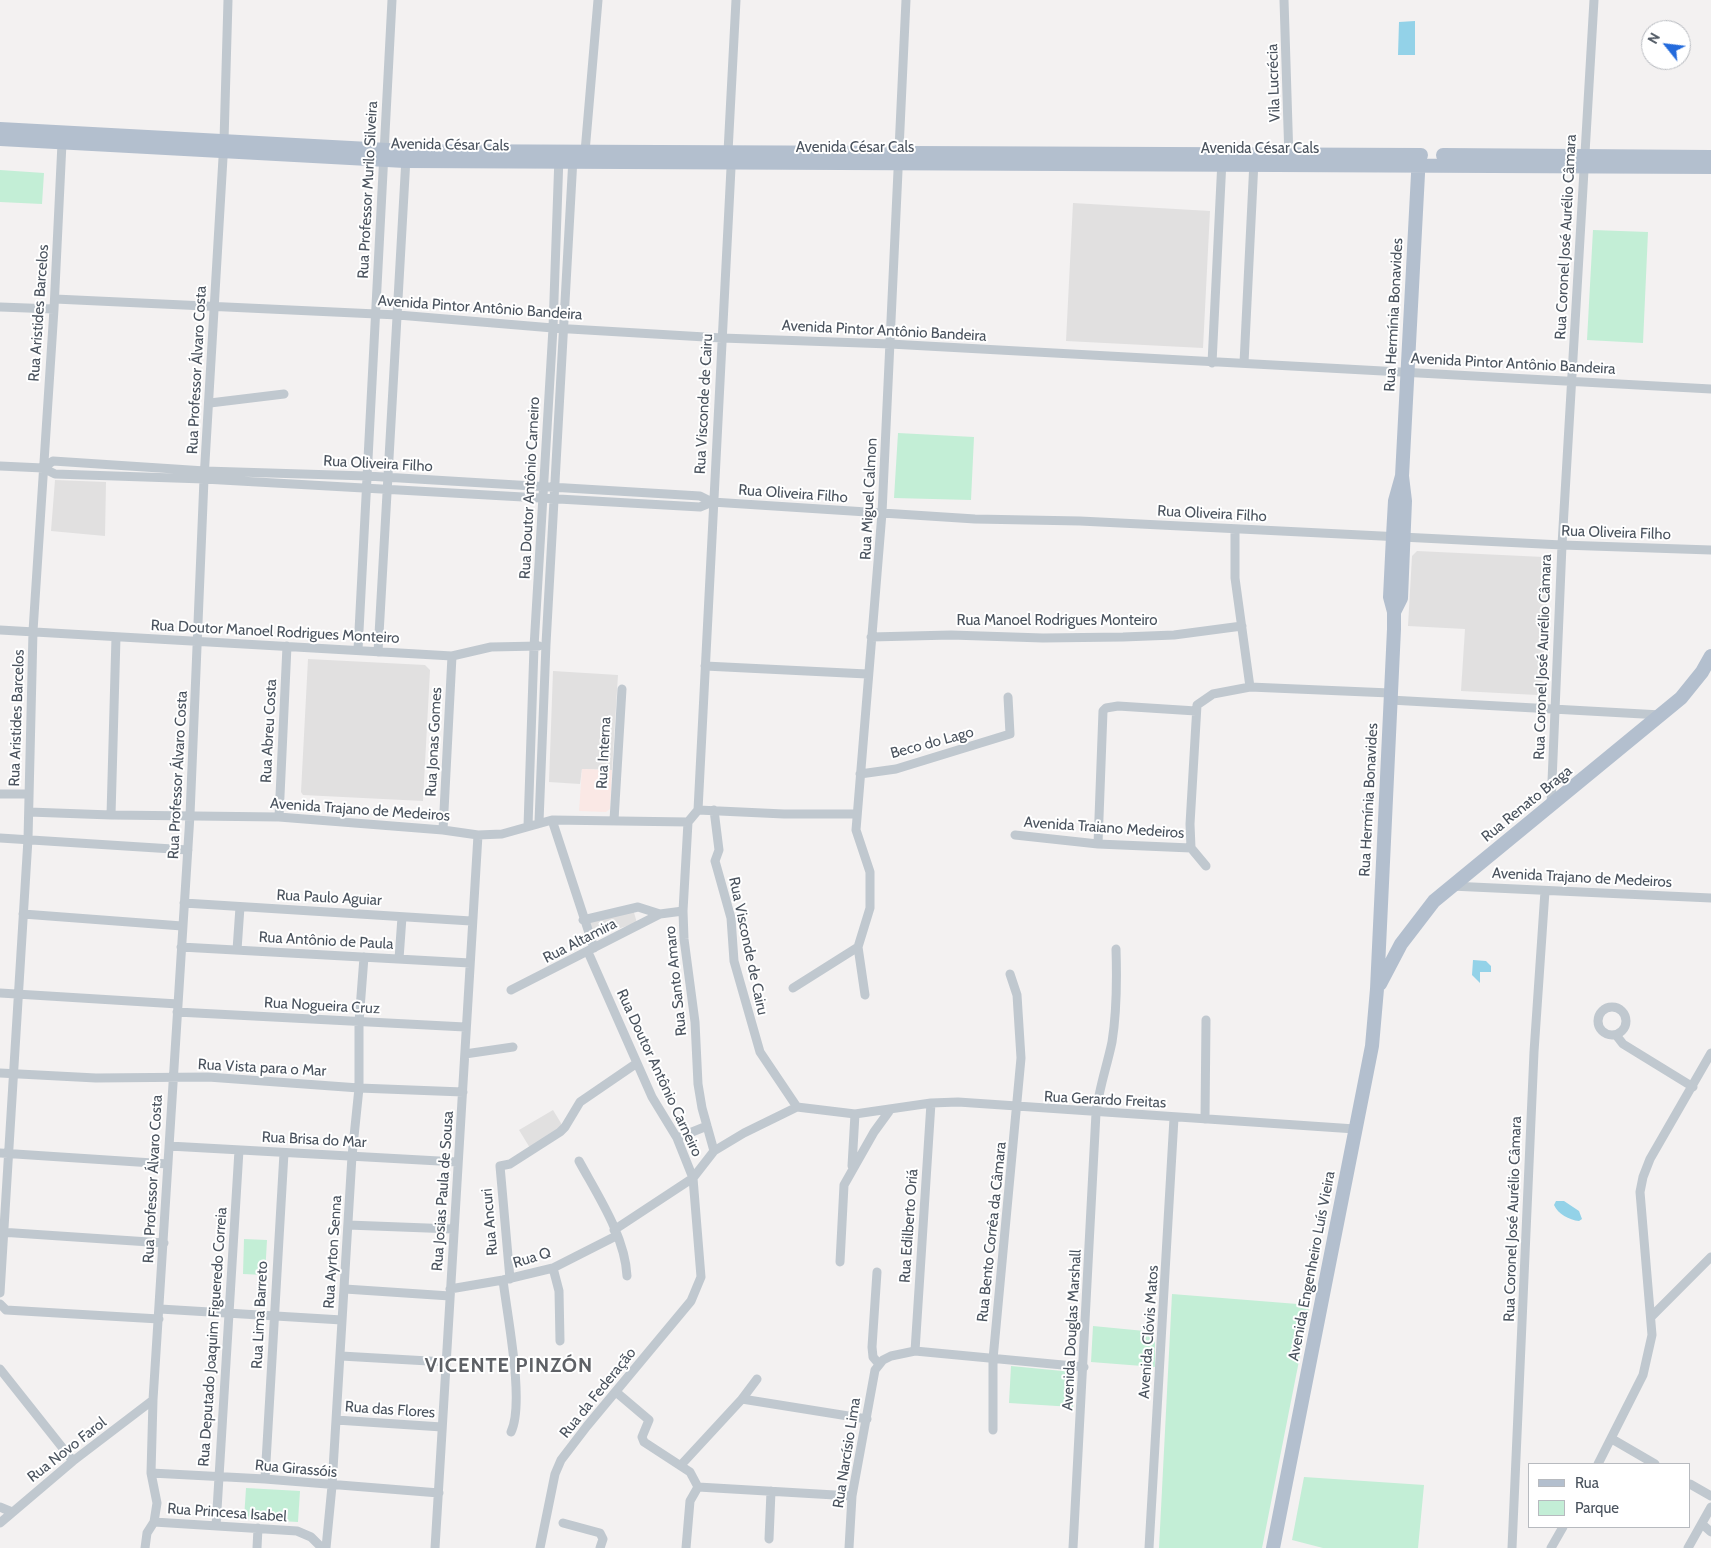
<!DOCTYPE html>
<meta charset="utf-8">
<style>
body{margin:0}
#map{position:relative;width:1711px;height:1548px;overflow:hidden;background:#f3f1f1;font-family:Cabin,sans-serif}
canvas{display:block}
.legend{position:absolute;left:1528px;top:1463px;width:162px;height:65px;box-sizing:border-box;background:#fff;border:1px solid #b7babf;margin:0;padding:6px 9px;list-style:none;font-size:15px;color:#4a535e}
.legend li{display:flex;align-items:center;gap:10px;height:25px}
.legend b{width:25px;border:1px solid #b7babf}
.north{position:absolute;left:1641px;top:20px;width:50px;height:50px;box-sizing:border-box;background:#fff;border:1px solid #b7babf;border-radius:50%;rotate:299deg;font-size:14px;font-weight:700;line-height:20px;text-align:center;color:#4a535e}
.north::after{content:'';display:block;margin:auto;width:18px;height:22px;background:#236adc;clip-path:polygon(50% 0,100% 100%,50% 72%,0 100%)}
</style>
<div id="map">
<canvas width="1711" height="1548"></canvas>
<ul class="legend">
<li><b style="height:6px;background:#b3bfce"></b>Rua</li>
<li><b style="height:14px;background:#c3eed6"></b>Parque</li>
</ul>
<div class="north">N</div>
</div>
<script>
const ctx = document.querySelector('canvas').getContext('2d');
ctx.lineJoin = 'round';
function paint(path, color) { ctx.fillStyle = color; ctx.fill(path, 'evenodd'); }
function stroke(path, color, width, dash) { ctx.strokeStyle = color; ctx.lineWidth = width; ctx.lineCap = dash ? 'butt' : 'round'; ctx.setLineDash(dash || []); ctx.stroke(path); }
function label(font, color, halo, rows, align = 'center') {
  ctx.font = font + ' Cabin,sans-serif'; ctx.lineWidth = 4; ctx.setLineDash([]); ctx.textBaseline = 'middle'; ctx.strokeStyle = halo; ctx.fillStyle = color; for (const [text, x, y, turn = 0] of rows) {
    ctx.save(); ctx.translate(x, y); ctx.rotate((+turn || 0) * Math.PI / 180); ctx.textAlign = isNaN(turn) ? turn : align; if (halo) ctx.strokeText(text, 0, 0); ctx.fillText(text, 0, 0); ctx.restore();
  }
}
paint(new Path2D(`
 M1073 203 1210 211 1203 348 1066 341Z
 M55 480 106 482 105 536 51 531Z
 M1417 551 1544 557 1549 562 1542 690 1537 695 1461 691 1465 629 1408 626 1412 556Z
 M308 659 425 665 430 670 423 801 303 795 301 792Z
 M553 671 618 675 612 770 582 769 580 784 549 782Z
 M633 909 637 923 591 937 586 922Z
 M553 1110 564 1128 530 1148 519 1130Z`), '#e1e0e0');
paint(new Path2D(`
 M582 769 612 770 610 809 606 812 579 811Z`), '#fae8e5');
paint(new Path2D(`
 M0 170 44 173 42 204 0 202Z
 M1593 230 1648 232 1643 343 1587 340Z
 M898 433 974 437 971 500 894 498Z
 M244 1239 267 1240 265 1275 243 1274Z
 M1172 1294 1310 1305 1262 1548H1159Z
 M1093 1326 1155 1332V1367L1091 1362Z
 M1011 1366 1073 1372V1407L1009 1403Z
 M1304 1477 1424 1485 1418 1548H1323L1292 1540Z
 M246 1488 300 1491 298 1522 244 1519Z`), '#c3eed6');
paint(new Path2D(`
 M1415 21V55H1398L1399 22Z
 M1473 960 1486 961 1491 966V972H1480V983L1472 975Z
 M1556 1201H1564L1579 1211 1582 1219 1579 1221C1569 1220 1558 1214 1554 1205Z`), '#93d2e8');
stroke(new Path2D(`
 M1284 0 1289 159
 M585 152 598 0
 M55 299 398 315 553 328 722 338 890 344 1711 389
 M0 307 54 309
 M1212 363 1222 160
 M1244 363 1254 161
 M210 403 284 394
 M0 466 43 468 53 461 205 471 367 476 700 496 712 502 975 519 1080 521 1562 545 1711 550
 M43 468 55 474 204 479 700 507 712 502
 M1235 529V578L1250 687
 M0 630 452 656 491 647 539 646
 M871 637 951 635 1043 638 1123 637 1174 635 1242 626
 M358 650 392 0
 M378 652 406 158
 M705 666 867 674
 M1390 700 1661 715
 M860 774 896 769 1010 734 1008 697
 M0 794H28
 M1551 805 1562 545 1594 0
 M698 810 731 168 728 152 736 0
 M698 810 688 822 683 911 684 939 695 1022 698 1084 702 1108 714 1151
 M698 810 784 814H857
 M714 810 719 850 715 861 717 868 731 918 734 961 760 1052 797 1107
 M29 812 111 815 279 817 443 830 478 835 502 834 552 820 688 822
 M111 815 116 637
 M279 817 287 646
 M552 820 594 948
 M614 820 622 689
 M539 822 546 644 573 158
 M528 826 534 647 553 328 559 156
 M443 830 452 656
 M1015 835 1098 844 1191 848
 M0 838 188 850
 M1098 844 1103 711 1106 708 1118 706 1196 711
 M1206 866 1191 848 1190 824 1197 705 1213 694 1250 687 1390 693
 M1451 886 1711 898
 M184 903 471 921
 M23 914 182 926
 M583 920 638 907 660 914 683 911
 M181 947 470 963
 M237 950 240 907
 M399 959 402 917
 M793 988 858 947
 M511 990 660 914
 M0 993 178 1004
 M865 995 858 947 870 908V872L856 830 882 513 906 0
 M1598 1021a14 14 0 1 1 28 0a14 14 0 1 1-28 0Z
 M177 1012 465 1027
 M1616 1035 1623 1044 1693 1087
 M465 1054 513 1047
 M0 1073 96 1078 208 1077 359 1088 463 1092
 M1205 1119 1206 1020
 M677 1138 707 1126
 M169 1146 457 1162
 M0 1153 168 1164
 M579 1161C598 1196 625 1236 627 1276
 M852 1166 855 1114
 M348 1225 453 1229
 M614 1230 693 1178 714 1151 744 1133 797 1107 855 1114 931 1103 958 1102 1355 1129
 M0 1232 164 1243
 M840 1262 844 1185 874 1132 890 1110
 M553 1268 559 1291 560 1341
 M877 1272 872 1347 873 1357 879 1364
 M510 1279 500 1166 510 1164 560 1132 565 1127 580 1102 637 1063
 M503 1280C507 1315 525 1403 511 1432
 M345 1289 450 1296
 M450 1289 503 1280 553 1268 616 1236
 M0 1293 28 839 33 631 54 309 62 143
 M0 1304 6 1310 159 1319
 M160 1309 342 1320
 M1651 1317 1711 1257
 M915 1351 931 1103
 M341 1356 446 1362
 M0 1369 73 1461
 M616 1392 649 1420 642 1437 644 1442 690 1472 698 1487
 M742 1399 757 1379
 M336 1420 442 1427
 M993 1430V1359L1021 1058 1017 995 1010 974
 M1612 1439 1655 1464
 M1598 1464 1643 1375 1652 1335 1640 1192 1643 1177 1650 1159 1711 1053
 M681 1465 742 1399 867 1419
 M151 1473 265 1479 439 1493
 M265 1479 284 1153
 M1690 1484 1711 1496
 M698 1487 852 1496
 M0 1507 12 1512
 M154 1522 297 1531 311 1537 322 1548
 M0 1523 73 1461 153 1400
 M563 1523 600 1533 603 1539 600 1548
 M1702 1524 1711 1532
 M216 1526 239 1150
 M769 1539 771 1491
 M145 1548 147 1533 154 1522 157 1503 151 1473 153 1400 190 815 204 479 224 141 228 0
 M257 1548 258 1528
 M326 1548 332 1486 352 1156 359 1088V1022L364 957
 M435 1548 478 835
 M540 1548 555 1474 561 1460 587 1426 691 1301 701 1277 693 1178 677 1138 652 1097 588 952
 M686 1548 690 1501 698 1487
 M849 1548 852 1496 875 1370 883 1360 891 1356 915 1351 1084 1367
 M1073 1548 1096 1113C1099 1088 1107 1066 1112 1042 1117 1011 1117 980 1116 949
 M1149 1548 1174 1118
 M1512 1548 1534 1052 1545 891
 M1551 1548 1563 1527
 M1688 1548 1711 1507`), '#c0c8cf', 9);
stroke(new Path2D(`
 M0 129 406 151 1421 155
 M0 139 405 161 1711 167
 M1443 155 1711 157
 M1394 612 1401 598 1405 501 1402 476 1419 155
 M1380 984 1401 944 1434 901 1681 698 1702 672 1711 656
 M1273 1548 1372 1046 1377 989 1394 629V612L1390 597 1393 536 1395 501 1402 476`), '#b3bfce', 14);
label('15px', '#4a535e', '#fff', [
 ["Vila Lucrécia",1274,83,-92],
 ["Avenida César Cals",450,145,1],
 ["Avenida César Cals",855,148],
 ["Avenida César Cals",1260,149],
 ["Rua Professor Murilo Silveira",368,190,-87],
 ["Rua Coronel José Aurélio Câmara",1566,237,-87],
 ["Avenida Pintor Antônio Bandeira",480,308,4],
 ["Rua Aristides Barcelos",39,313,-86],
 ["Rua Hermínia Bonavides",1394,315,-87],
 ["Avenida Pintor Antônio Bandeira",884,331,3],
 ["Avenida Pintor Antônio Bandeira",1513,364,3],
 ["Rua Professor Álvaro Costa",197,370,-87],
 ["Rua Visconde de Cairu",704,404,-87],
 ["Rua Oliveira Filho",378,464,3],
 ["Rua Doutor Antônio Carneiro",530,488,-87],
 ["Rua Oliveira Filho",793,494,4],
 ["Rua Miguel Calmon",869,499,-87],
 ["Rua Oliveira Filho",1212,514,3],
 ["Rua Oliveira Filho",1616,533,2],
 ["Rua Manoel Rodrigues Monteiro",1057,621],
 ["Rua Doutor Manoel Rodrigues Monteiro",275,632,3],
 ["Rua Coronel José Aurélio Câmara",1543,657,-88],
 ["Rua Aristides Barcelos",17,718,-88],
 ["Rua Abreu Costa",269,731,-87],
 ["Rua Jonas Gomes",434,742,-87],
 ["Beco do Lago",932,743,-15],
 ["Rua Interna",604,753,-87],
 ["Rua Professor Álvaro Costa",178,775,-87],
 ["Rua Hermínia Bonavides",1369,800,-87],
 ["Rua Renato Braga",1527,804,-39],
 ["Avenida Trajano de Medeiros",360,810,4],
 ["Avenida Traiano Medeiros",1104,828,4],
 ["Avenida Trajano de Medeiros",1582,878,3],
 ["Rua Paulo Aguiar",329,898,3],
 ["Rua Antônio de Paula",326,941,3],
 ["Rua Altamira",580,941,-27],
 ["Rua Visconde de Cairu",748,946,78],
 ["Rua Santo Amaro",676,981,-96],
 ["Rua Nogueira Cruz",322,1006,3],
 ["Rua Vista para o Mar",262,1068,3],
 ["Rua Doutor Antônio Carneiro",659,1073,65],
 ["Rua Gerardo Freitas",1105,1100,3],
 ["Rua Brisa do Mar",314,1140,3],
 ["Rua Professor Álvaro Costa",153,1179,-87],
 ["Rua Josias Paula de Sousa",443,1191,-86],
 ["Rua Coronel José Aurélio Câmara",1513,1219,-88],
 ["Rua Ancuri",490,1222,-95],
 ["Rua Edilberto Oriá",909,1226,-86],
 ["Rua Bento Corrêa da Câmara",992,1232,-84],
 ["Rua Ayrton Senna",333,1252,-86],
 ["Rua Q",532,1258,-17],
 ["Avenida Engenheiro Luís Vieira",1312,1266,-79],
 ["Rua Lima Barreto",260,1315,-87],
 ["Avenida Douglas Marshall",1072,1330,-87],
 ["Avenida Clóvis Matos",1149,1332,-86],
 ["Rua Deputado Joaquim Figueredo Correia",213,1337,-86],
 ["Rua da Federação",598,1393,-51],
 ["Rua das Flores",390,1410,4],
 ["Rua Novo Farol",67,1450,-38],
 ["Rua Narcísio Lima",847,1453,-81],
 ["Rua Girassóis",296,1469,5],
 ["Rua Princesa Isabel",227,1513,4]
]);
ctx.letterSpacing = '1px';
label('bold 20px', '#5e6166', '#fff', [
 ["VICENTE PINZÓN",509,1366]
]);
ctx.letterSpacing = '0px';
</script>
